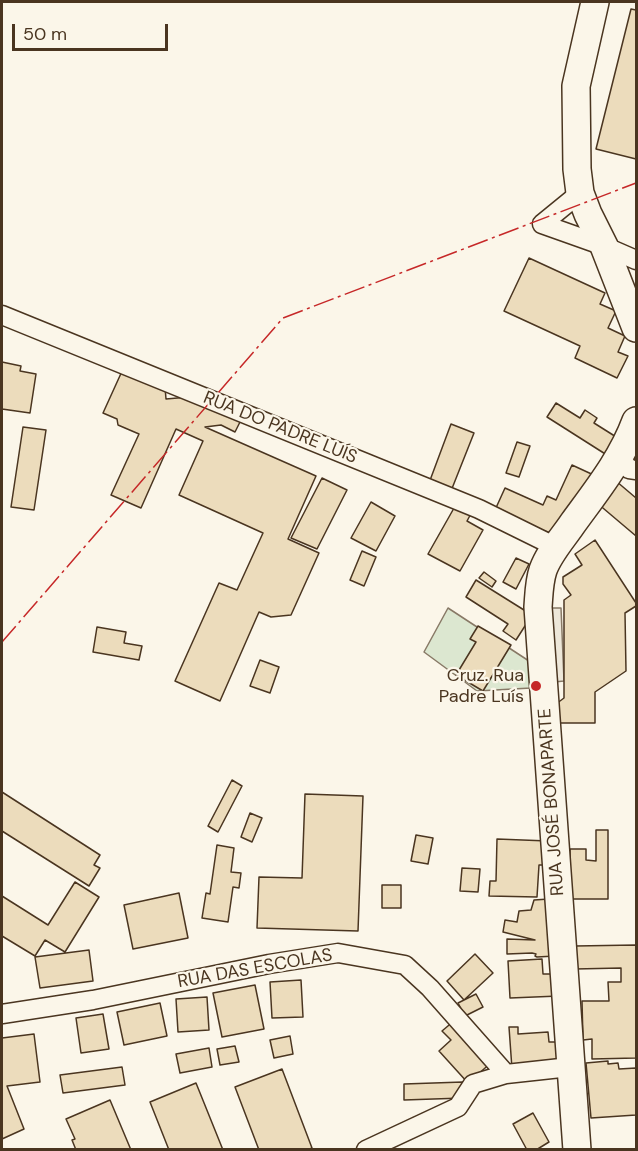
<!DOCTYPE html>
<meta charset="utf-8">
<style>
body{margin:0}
#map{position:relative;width:638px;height:1151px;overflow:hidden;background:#fbf6e9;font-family:"DM Sans",sans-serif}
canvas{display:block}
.frame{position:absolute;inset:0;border:3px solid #4a3520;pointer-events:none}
.scale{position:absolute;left:12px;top:24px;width:156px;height:27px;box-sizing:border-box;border:3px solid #4a3520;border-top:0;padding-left:8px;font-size:18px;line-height:21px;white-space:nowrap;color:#4a3520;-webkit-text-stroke:4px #fbf6e9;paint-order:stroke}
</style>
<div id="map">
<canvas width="638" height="1151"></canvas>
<div class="frame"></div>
<div class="scale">50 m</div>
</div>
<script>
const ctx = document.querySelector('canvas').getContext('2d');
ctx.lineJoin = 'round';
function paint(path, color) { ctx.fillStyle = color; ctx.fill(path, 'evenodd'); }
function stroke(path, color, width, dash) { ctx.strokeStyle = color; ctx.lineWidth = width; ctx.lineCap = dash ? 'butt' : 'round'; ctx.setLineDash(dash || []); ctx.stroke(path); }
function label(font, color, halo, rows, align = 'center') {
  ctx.font = font + ' "DM Sans",sans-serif'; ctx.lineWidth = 4.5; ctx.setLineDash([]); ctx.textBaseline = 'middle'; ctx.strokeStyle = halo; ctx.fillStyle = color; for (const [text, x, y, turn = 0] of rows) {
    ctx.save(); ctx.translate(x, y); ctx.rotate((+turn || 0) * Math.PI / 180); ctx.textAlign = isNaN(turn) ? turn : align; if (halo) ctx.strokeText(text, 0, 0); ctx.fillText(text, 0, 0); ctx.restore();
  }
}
const green = new Path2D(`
 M448 608 529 661 531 688 477 691 424 652Z`);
paint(green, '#dce7d0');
stroke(green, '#887966', 1.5);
const parking = new Path2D(`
 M551 608H561L564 681 554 682Z`);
paint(parking, '#ede7d9');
stroke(parking, '#887966', 1.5);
const building = new Path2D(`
 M631 9 636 10V159L596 149Z
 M529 258 605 293 600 304 616 311 608 328 625 336 618 352 628 356 617 378 575 358 580 346 504 311Z
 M2 362 21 366 20 371 36 374 30 413 2 409Z
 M123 369 165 387 166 399 189 397 241 420 235 432 221 425 205 427 316 476 288 539 319 553 291 615 271 617 259 612 220 701 175 681 219 583 237 590 263 533 179 495 203 441 176 429 141 508 111 495 139 434 118 425 117 419 103 413Z
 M556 403 580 418 585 410 597 418 594 423 621 440 610 457 547 417Z
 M451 424 474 433 451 491 429 483Z
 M23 427 46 430 34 510 11 507Z
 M517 442 530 446 519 477 506 473Z
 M572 465 598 477 559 537 495 510 505 488 543 505 547 496 556 500Z
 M322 478 347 490 317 549 291 538Z
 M616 481 636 498V536L597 503Z
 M458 501 473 510 467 521 483 530 460 571 428 554Z
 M371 502 395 516 376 551 351 538Z
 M595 540 636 603V606L625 613 626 671 595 692V723H557L556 704 564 698V600L571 595 563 584V577L582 565 575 554Z
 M362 551 376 557 364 586 350 580Z
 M516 558 529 564 516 589 503 582Z
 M484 572 496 581 492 587 479 578Z
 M476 580 532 615 516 640 503 631 508 624 466 597Z
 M478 626 511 645 483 691 456 675 476 642 470 639Z
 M97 627 126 632 124 643 142 646 139 660 93 652Z
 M260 660 279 667 270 693 250 686Z
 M232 780 242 786 218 832 208 826Z
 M2 792 100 855 94 865 100 868 89 886 2 831Z
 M305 794 363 796 358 931 257 928 259 877 302 878Z
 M250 813 262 818 252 842 241 837Z
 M596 830H608V899H570V849H586V860L596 861Z
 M416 835 433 838 428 864 411 861Z
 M497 839 548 841 547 865H539L537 897 489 896 490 881H496Z
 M217 845 234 848 231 872 241 873 239 888 233 887 228 922 202 918 206 893 210 894Z
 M462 868 480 869 478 892 460 891Z
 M75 882 99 897 65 952 45 940 35 956 2 936V896L48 925Z
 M382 885H401V908H382Z
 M179 893 188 938 133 949 124 905Z
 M549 899 555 956 537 957 535 956 536 954 532 953 507 954V939L535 940 503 932 505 920 517 922 519 911 531 910 534 900Z
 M636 945V1058L592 1059V1039L583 1040 582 1001H609L608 982H621V968L575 969V946Z
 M89 950 93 981 40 988 35 957Z
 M475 954 493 973 464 1000 447 981Z
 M542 959 543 974H558L559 996 510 998 508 961Z
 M301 980 303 1017 272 1018 270 982Z
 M255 985 264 1029 222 1037 213 993Z
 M476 994 483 1007 465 1016 458 1003Z
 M207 997 209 1030 178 1032 176 999Z
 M160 1003 167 1036 124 1045 117 1012Z
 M103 1014 109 1049 81 1053 76 1018Z
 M455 1020 493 1061 468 1083 439 1051 451 1040 442 1031Z
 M509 1027H518V1034L548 1032 549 1042H564L566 1065 512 1069Z
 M34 1034 40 1082 7 1086 24 1129 2 1139V1038Z
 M290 1036 293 1054 274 1058 270 1040Z
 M235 1046 239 1062 220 1065 217 1049Z
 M209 1048 212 1067 180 1073 176 1054Z
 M608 1061V1064L618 1063 619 1069 636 1068V1115L591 1118 586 1063Z
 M122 1067 125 1085 63 1093 60 1075Z
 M282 1069 312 1148 307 1150H259L235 1087Z
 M463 1082V1098L404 1100V1084Z
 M196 1083 223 1150H169L150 1102Z
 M110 1100 131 1150H76L72 1140 75 1139 66 1119Z
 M533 1113 549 1142 536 1150H527L513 1124Z`);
paint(building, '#ecdcbc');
stroke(building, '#4a3520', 1.5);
const street = new Path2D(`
 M580 193 542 224 604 246 636 260
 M2 315 479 509 556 547
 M619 456 629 469 636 470
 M2 1014 93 1000 269 964 338 953 405 965 430 988 506 1074
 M366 1150 458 1107 473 1084 506 1074 570 1067`);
const secondary = new Path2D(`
 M595 2 576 86 577 169 580 193 588 214 604 246 636 328
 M577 1150 538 607C539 594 539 582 543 570 549 553 563 538 573 523 597 490 622 459 636 421`);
stroke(street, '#4a3520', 21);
stroke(secondary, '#4a3520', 30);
stroke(street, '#fbf6e9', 18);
stroke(secondary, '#fbf6e9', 27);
stroke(new Path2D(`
 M2 642 283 318 636 183`), '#c62828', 1.5, [21, 4.5, 3, 4.5]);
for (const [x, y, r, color] of [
 [536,686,6,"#c62828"]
]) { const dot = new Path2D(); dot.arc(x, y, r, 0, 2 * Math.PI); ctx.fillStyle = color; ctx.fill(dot); stroke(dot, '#fbf6e9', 2); }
label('18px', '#4a3520', '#fbf6e9', [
 ["RUA DO PADRE LUÍS",280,428,22],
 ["RUA JOSÉ BONAPARTE",552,802,-94],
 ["RUA DAS ESCOLAS",255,969,-10]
]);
label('18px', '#4a3520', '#fbf6e9', [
 ["Cruz. Rua",524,676],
 ["Padre Luís",524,697]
], 'right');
</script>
